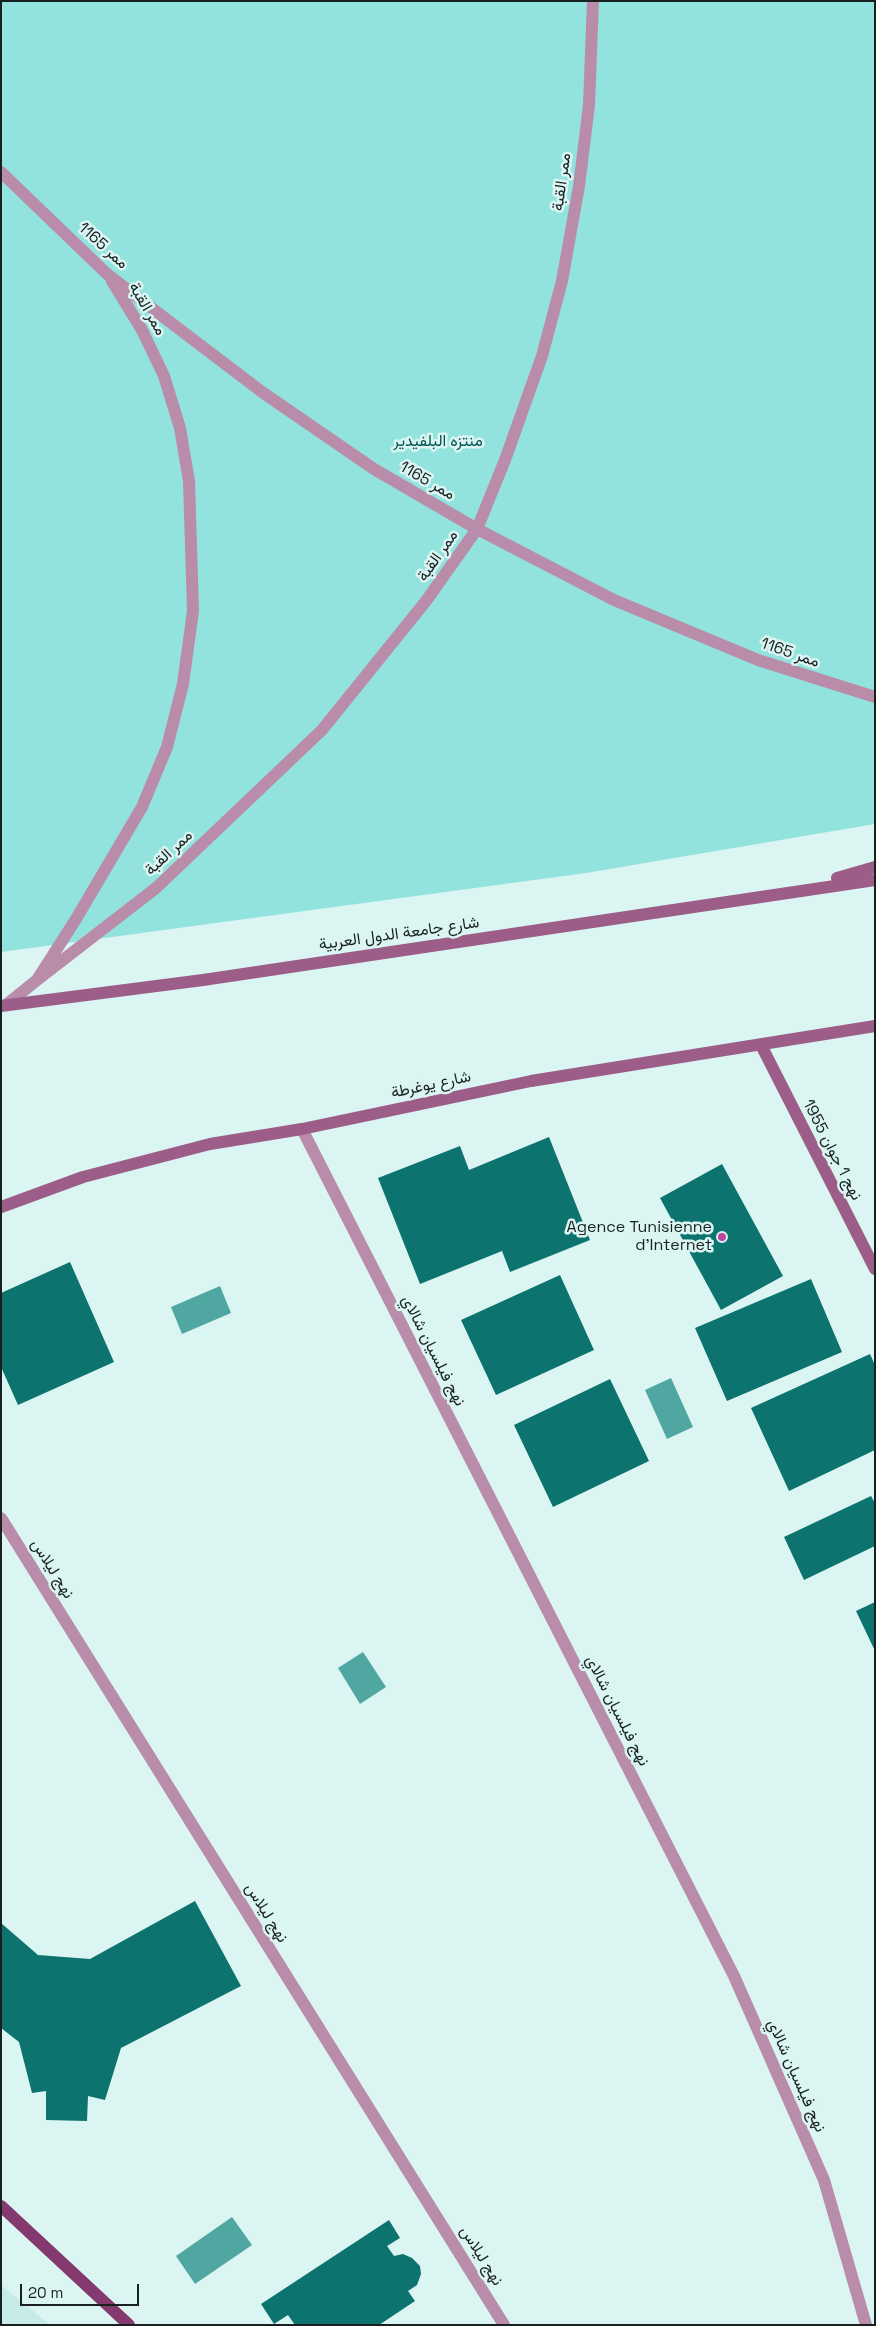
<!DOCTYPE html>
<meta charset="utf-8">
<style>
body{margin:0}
#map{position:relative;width:876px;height:2326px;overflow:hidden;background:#dbf5f3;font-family:"Space Grotesk",sans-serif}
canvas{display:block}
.frame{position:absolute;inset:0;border:2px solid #182120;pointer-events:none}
.scale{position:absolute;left:20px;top:2284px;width:119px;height:22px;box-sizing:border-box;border:2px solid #182120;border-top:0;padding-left:6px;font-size:15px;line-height:18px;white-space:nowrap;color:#182120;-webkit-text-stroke:4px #dbf5f3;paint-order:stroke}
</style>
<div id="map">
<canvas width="876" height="2326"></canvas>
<div class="frame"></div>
<div class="scale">20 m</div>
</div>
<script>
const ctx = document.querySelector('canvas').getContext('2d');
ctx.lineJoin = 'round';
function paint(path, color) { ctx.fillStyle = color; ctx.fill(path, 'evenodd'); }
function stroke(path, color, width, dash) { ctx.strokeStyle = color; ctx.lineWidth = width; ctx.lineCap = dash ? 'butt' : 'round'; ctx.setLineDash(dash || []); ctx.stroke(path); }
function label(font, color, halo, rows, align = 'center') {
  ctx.font = font + ' "Space Grotesk",Vazirmatn,sans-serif'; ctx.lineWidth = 5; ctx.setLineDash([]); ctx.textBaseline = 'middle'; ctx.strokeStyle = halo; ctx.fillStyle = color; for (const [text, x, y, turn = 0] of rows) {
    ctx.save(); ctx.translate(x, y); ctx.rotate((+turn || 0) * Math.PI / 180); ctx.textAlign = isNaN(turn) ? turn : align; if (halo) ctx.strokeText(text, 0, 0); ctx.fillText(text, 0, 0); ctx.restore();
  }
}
paint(new Path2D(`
 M1 2285 51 2325H1Z`), '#c7ebe8');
paint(new Path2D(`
 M1 1H875V824L586 873 1 952Z`), '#92e3de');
paint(new Path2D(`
 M220 1286 231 1313 182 1334 171 1307Z
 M671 1378 693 1427 667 1439 645 1390Z
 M363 1652 386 1687 360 1704 338 1668Z
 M232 2217 252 2245 195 2284 176 2256Z`), '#50a7a1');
paint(new Path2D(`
 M549 1137 590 1240 510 1272 502 1251 420 1284 378 1178 460 1146 469 1170Z
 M722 1164 783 1276 721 1310 660 1198Z
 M70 1262 114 1362 18 1405 1 1367V1293Z
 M560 1275 594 1350 496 1395 461 1320Z
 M811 1279 842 1352 727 1401 695 1328Z
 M870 1354 875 1365V1450L789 1491 751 1408Z
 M610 1379 649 1461 553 1507 514 1425Z
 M871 1496 875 1503V1546L804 1580 784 1537Z
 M875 1602V1651L856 1611Z
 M195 1901 241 1986 121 2048 105 2100 88 2096 87 2121 46 2120V2091L32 2093 19 2042 1 2028V1923L38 1955 90 1959Z
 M389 2220 400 2238 387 2246 394 2256 403 2254 412 2258 420 2266 421 2274 417 2285 408 2291 415 2301 379 2325H295L288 2315 274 2324 261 2304Z`), '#0c736e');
stroke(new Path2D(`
 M1 172 107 274 262 392 374 469 477 529 614 600 758 660 875 697
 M37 980 156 888 322 730 426 601 477 529 505 460 542 356 562 281 579 186 589 105 593 1
 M6 1005 37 980 76 919 142 807 167 747 183 684 193 611 189 481 180 428 164 376 142 330 112 281
 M302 1129 734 1976 824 2180 866 2325
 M1 1518 504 2325`), '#b98da9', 12);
stroke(new Path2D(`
 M837 878 875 867
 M1 1006 203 980 875 880
 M761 1045 875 1269
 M1 1207 83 1177 210 1144 302 1129 531 1081 875 1026`), '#9c5e88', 12);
stroke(new Path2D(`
 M1 2206 129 2325`), '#853a6f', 12);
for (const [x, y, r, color] of [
 [722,1237,5,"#bd469c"]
]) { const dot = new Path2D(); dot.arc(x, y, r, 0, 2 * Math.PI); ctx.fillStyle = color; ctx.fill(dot); stroke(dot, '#dbf5f3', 2); }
label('16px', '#182120', '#dbf5f3', [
 ["ممر القبة",562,182,-82],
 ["ممر 1165",103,246,42],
 ["ممر القبة",147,309,60],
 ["ممر 1165",427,481,30],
 ["ممر القبة",438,556,-55],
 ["ممر 1165",790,653,19],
 ["ممر القبة",169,853,-43],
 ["شارع جامعة الدول العربية",399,934,-8],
 ["شارع يوغرطة",431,1085,-12],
 ["نهج 1 جوان 1955",832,1150,63],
 ["نهج فيلسيان شالاي",433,1351,63],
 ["نهج ليلاس",52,1569,58],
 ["نهج فيلسيان شالاي",617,1711,63],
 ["نهج ليلاس",266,1913,58],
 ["نهج فيلسيان شالاي",796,2076,66],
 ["نهج ليلاس",481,2256,58]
]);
label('16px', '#01534f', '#dbf5f3', [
 ["منتزه البلفيدير",438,442]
]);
label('16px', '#182120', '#dbf5f3', [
 ["Agence Tunisienne",712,1228],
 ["d'Internet",712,1246]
], 'right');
</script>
